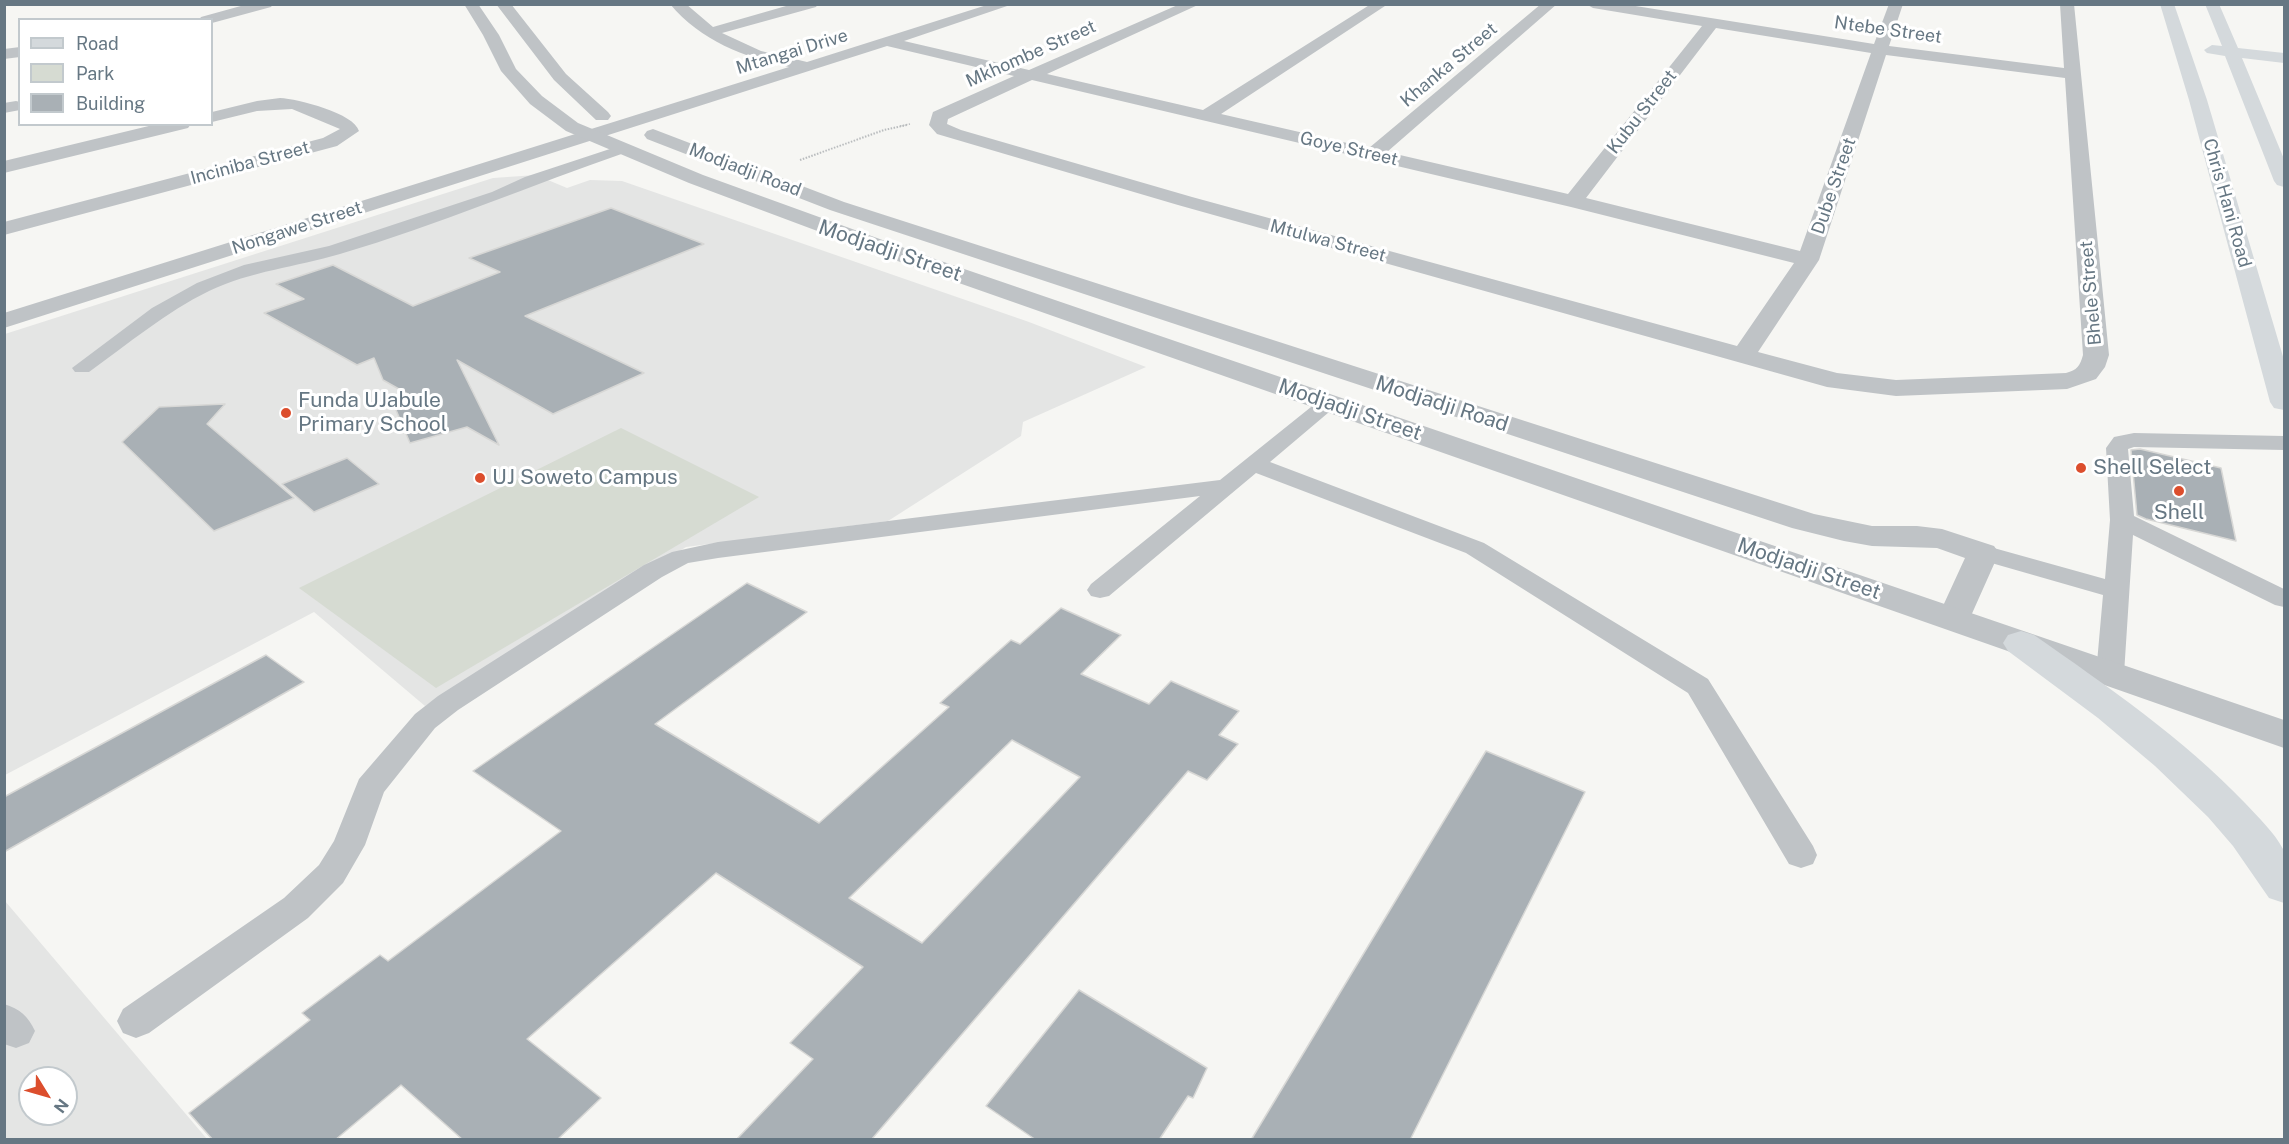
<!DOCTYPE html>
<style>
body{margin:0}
#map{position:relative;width:2289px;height:1144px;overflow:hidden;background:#f6f6f3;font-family:"Public Sans",sans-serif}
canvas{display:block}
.frame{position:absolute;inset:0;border:6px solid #667783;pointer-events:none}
.legend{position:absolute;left:18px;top:18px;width:195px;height:108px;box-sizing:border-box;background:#fff;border:2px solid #c2c9cd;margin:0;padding:8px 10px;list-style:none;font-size:18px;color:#667783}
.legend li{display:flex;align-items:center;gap:12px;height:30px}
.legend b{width:30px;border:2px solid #c2c9cd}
.north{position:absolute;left:18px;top:1066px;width:60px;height:60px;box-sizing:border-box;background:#fff;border:2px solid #c2c9cd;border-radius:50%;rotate:127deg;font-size:16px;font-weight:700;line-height:24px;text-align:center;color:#667783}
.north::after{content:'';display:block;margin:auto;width:21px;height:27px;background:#dc4e2d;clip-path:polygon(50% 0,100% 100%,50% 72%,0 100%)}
</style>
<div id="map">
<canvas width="2289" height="1144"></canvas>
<div class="frame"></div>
<ul class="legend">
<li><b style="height:8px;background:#d4d9dc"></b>Road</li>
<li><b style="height:16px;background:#d6dbd2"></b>Park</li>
<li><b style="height:16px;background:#a9b0b5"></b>Building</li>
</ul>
<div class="north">N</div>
</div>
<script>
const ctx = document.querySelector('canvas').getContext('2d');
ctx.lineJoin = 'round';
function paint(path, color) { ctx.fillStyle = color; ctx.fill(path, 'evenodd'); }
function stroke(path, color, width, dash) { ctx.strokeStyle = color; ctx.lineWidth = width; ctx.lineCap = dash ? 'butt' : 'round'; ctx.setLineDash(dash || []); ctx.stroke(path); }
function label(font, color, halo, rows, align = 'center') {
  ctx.font = font + ' "Public Sans",sans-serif'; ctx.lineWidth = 6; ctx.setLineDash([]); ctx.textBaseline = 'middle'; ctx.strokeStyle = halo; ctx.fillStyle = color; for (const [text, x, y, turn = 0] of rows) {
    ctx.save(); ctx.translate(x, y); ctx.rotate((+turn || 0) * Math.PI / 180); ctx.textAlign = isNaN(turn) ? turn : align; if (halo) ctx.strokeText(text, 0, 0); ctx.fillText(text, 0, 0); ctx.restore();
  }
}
paint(new Path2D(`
 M536 175 567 188 590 180 622 181 1029 322 1146 367 1023 422 1021 436 888 521 686 547 425 706 314 612 5 775V334L493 178Z
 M5 901 207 1139H5ZM30 1078H66V1114H30Z`), '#e4e5e4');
paint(new Path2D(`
 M621 428 759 497 436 688 299 588Z`), '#d6dbd2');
const building = new Path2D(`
 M611 208 704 244 525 316 644 373 553 414 457 360 499 445 467 427 410 443 391 398 413 397 383 380 374 358 357 365 264 313 304 299 276 284 333 265 413 306 500 272 469 258Z
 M225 404 207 424 294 498 214 531 122 442 159 407Z
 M2140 449 2221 468 2236 541 2146 519 2137 515 2131 450Z
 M347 458 379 484 314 512 282 484Z
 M747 583 807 612 655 724 819 823 949 707 940 703 1011 640 1020 644 1061 608 1121 635 1081 674 1149 704 1171 681 1239 711 1219 735 1238 744 1207 780 1188 771 871 1140H736L813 1059 790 1043 863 967 716 873 527 1039 601 1098 557 1140H463L401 1085 335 1140H213L189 1113 310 1020 302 1013 380 955 388 961 561 831 473 771ZM1012 740 1080 777 922 943 849 898Z
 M266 655 304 682 4 852V797Z
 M1486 751 1585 792 1410 1140H1251Z
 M1079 990 1207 1068 1193 1098 1188 1096 1159 1140H1036L986 1106Z`);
paint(building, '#a9b0b5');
stroke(building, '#d7d7d5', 1.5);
stroke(new Path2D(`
 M900 126 910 124`), '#b9bcbe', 1.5, [1.5, 1.5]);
stroke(new Path2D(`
 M800 160 884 130 907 125`), '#b9bcbe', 2, [1.5, 1.5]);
paint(new Path2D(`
 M622 145 627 146 629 149 627 152C531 185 438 225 340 254 296 267 251 271 209 291 166 312 128 344 89 372H75L72 368 152 308 197 283 244 265 329 246 492 192 525 177Z
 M1328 397 1335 399 1339 403 1335 407 1270 462 1484 543 1708 679 1813 846 1817 855 1813 864 1801 868 1789 864 1688 693 1466 553 1256 473 1109 596 1100 598 1091 596 1087 590 1091 584 1200 496 718 558 688 563 662 577 458 710 435 728 384 792 365 845 343 883 308 918 149 1033 136 1038 123 1033 117 1021 123 1009 284 898 319 865 334 841 359 779 415 714 438 696 644 565 672 552 718 542 1220 480 1321 399Z
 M2134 433 2284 436V450L2134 447 2128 449 2134 516 2284 589V607L2275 605 2133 535 2124 674 2120 681 2110 684 2100 681 2096 674 2103 595 1974 558 1970 553 1974 548 1983 545 2105 579 2110 520 2106 448 2114 437Z
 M4 1004C20 1009 28 1016 35 1031L29 1043 16 1048 4 1044Z`), '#bfc3c6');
paint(new Path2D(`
 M248 4H273L271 7 212 23V20H199L201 17Z
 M496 4H511L566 74 608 112 611 116 608 120H596L554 80Z
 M670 4H686L713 27 793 4H818L816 7 722 33 761 51 807 62 990 4H1013L904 41 1029 70 1180 4H1200L1047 74 1203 110 1371 4H1388L1221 114 1369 148 1541 4H1557L1387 152 1568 194 1702 26 1593 8 1586 4H1623L1874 44 1889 4H1903L1889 46 2064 68 2060 4H2074L2109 355 2105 367 2096 379 2067 389 1896 396 1827 387 1178 205 937 134 929 125 933 112 1014 76 887 46 4 328V313L789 67C744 57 701 41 670 4ZM1716 28 1871 53 1800 251 1586 198ZM1886 55 2065 78 2083 355C2080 366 2077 370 2066 373L1896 380 1837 373 1758 352 1819 260ZM1032 80 1571 207 1794 263 1737 346 1192 197 961 130 947 124 948 119Z
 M20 47V57L4 59V49Z
 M280 98C298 99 354 113 359 131L337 146 4 235V222L323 138 340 129 292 109 257 111 212 122V112L257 101Z
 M16 101 20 102V110L4 113V103Z
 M157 124H191L188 128 4 173V161Z
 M653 129 844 202 1814 514 1872 526H1917L1942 529 1994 546 1999 553 1966 627 1954 630 1942 627 1937 619 1965 558 1937 548 1872 546 1844 541 1792 528 830 210 647 139 644 135 647 131Z`), '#bfc3c6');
paint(new Path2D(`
 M464 4H478L499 35 516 69 542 96 578 123 703 175 935 259 2284 720V748L919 269 689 183 566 131 530 104 501 71 483 35Z`), '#bfc3c6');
paint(new Path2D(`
 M2160 4H2174L2207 100 2284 360V410L2274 408 2270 402 2189 100Z
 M2205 4H2219L2238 48 2284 53V63L2242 58 2284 159V187L2277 185 2274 181 2225 56 2207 53 2204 50 2212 45 2222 46Z
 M2021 631 2034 635C2107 686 2183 738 2245 803 2258 817 2274 832 2283 849 2288 859 2284 891 2284 903L2269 898 2233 846 2208 817 2155 766 2098 718 2008 651 2003 643 2008 635Z`), '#d4d9dc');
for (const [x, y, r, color] of [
 [286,413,6,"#dc4e2d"],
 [2081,468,6,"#dc4e2d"],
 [480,478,6,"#dc4e2d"],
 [2179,491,6,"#dc4e2d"]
]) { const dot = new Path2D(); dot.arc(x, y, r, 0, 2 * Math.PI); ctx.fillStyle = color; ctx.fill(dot); stroke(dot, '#fff', 2); }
label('18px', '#667783', '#fff', [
 ["Ntebe Street",1888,30,8],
 ["Mtangai Drive",792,52,-17],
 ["Mkhombe Street",1031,54,-24],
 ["Khanka Street",1449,65,-40],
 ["Kubu Street",1642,112,-52],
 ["Goye Street",1349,149,13],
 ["Inciniba Street",250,163,-15],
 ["Modjadji Road",745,170,21],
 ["Dube Street",1834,186,-71],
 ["Chris Hani Road",2227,203,74],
 ["Nongawe Street",297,228,-18],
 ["Mtulwa Street",1328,241,15],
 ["Bhele Street",2091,293,-95]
]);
label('21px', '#667783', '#fff', [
 ["Modjadji Street",890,251,19],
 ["Modjadji Road",1442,404,18],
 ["Modjadji Street",1350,410,19],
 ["Modjadji Street",1809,569,19]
]);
label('21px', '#667783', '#fff', [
 ["Funda UJabule",298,401],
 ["Primary School",298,425],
 ["Shell Select",2093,468],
 ["UJ Soweto Campus",492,478],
 ["Shell",2179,513,"center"]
], 'left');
</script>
